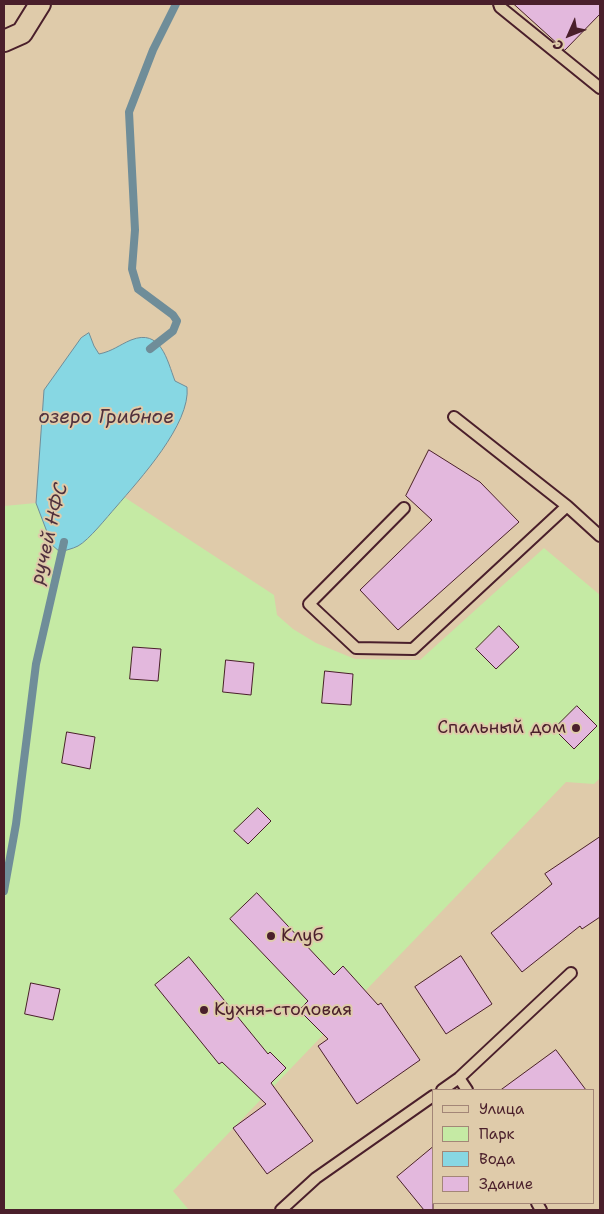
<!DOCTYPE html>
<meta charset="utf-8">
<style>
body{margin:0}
#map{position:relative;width:604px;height:1214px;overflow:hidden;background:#dfcbaa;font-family:"Shantell Sans",sans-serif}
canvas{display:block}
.frame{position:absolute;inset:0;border:5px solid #4a1f2b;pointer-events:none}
.legend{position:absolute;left:432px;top:1089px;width:162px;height:115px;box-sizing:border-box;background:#dfcbaa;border:1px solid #a38677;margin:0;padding:6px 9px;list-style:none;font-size:15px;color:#4a1f2b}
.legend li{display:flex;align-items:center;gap:10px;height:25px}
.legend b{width:25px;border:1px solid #a38677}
.north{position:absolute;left:544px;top:10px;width:50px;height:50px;-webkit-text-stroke:4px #dfcbaa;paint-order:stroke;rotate:226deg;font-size:14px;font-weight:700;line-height:20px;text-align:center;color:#4a1f2b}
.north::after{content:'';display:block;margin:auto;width:18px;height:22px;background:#4a1f2b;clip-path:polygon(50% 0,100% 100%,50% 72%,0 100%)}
</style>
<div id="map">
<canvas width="604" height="1214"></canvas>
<div class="frame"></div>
<ul class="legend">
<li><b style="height:6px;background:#dfcbaa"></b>Улица</li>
<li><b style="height:14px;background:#c5eaa4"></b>Парк</li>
<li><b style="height:14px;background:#87d7e3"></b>Вода</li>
<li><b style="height:14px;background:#e3b8dd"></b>Здание</li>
</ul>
<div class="north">С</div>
</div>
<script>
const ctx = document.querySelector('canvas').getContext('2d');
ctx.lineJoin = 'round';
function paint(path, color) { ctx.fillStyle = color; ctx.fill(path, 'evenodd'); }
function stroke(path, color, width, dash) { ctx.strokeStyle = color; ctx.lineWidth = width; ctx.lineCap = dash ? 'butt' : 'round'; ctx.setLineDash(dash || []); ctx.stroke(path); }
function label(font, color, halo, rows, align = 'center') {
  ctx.font = font + ' "Shantell Sans",sans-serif'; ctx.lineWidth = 4; ctx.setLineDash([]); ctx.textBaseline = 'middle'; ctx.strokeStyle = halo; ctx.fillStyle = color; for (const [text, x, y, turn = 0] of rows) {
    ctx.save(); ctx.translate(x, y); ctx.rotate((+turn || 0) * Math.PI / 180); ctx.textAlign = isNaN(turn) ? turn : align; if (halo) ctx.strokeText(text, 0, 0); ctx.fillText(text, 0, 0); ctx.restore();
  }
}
paint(new Path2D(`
 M124 497 274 595 277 615 293 629 316 643 355 659 420 660 544 548 600 595V778L594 784 566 782 173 1191 189 1210H4V506L36 503 52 545 60 552 80 545Z`), '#c5eaa4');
const water = new Path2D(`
 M89 333 94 346 99 354C113 351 119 345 131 340 161 328 167 360 175 381L187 387C191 424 139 480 116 507 107 517 89 540 78 546 72 549 66 550 60 552L52 545 36 503 44 390 81 338Z`);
paint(water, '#87d7e3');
stroke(water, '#6f8d99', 1);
stroke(new Path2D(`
 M150 349 173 331 177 321 173 315 138 289 132 269 135 230 129 112 153 50 176 4
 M4 891 16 824 36 664 64 542`), '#6f8d99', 8);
const building = new Path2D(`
 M514 4H600V14L565 50Z
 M429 450 480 482 519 522 398 630 360 590 432 520 406 496Z
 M499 626 519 647 496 669 476 649Z
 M133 647 161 649 158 681 130 679Z
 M226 660 254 663 251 695 223 692Z
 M325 671 353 674 351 705 322 703Z
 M577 706 597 726 574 749 554 729Z
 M67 732 95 737 90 769 62 763Z
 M258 808 271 821 248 844 234 831Z
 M600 837V917L582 929 580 926 522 972 491 933 552 884 545 874Z
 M257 893 334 975 343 966 378 1005 381 1003 420 1060 357 1104 318 1046 328 1039 299 1010 308 1001 230 919Z
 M461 956 492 1004 446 1034 415 987Z
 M189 957 268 1054 270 1052 286 1068 271 1083 313 1141 267 1174 233 1128 266 1104 222 1062 219 1064 155 985Z
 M31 983 60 989 53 1020 25 1014Z
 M556 1050 586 1090H501Z
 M433 1147V1210H424L397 1177Z`);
paint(building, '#e3b8dd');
stroke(building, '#4a1f2b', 1);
const service = new Path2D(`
 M499 4 500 7 600 88
 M454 417 567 506 600 536
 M404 508 309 604 356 648 413 649 567 506
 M459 1078 467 1090
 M442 1090 459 1078 571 973
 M537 1203 541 1210
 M281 1210 316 1178 433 1096`);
const minor = new Path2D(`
 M4 41 22 33 40 4`);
stroke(service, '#4a1f2b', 14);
stroke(minor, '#4a1f2b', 24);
stroke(service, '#dfcbaa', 10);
stroke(minor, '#dfcbaa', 20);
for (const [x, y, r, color] of [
 [576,728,5,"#4a1f2b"],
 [271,936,5,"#4a1f2b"],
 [204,1010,5,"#4a1f2b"]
]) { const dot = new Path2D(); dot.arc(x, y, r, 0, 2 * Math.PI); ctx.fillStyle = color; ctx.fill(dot); stroke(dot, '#dfcbaa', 2); }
label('18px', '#4a1f2b', '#dfcbaa', [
 ["Спальный дом",566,728,"right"],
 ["Клуб",281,936],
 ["Кухня-столовая",214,1010]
], 'left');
label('italic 19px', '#50313d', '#dfcbaa', [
 ["озеро Грибное",106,418],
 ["ручей НФС",50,534,-76]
]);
</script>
